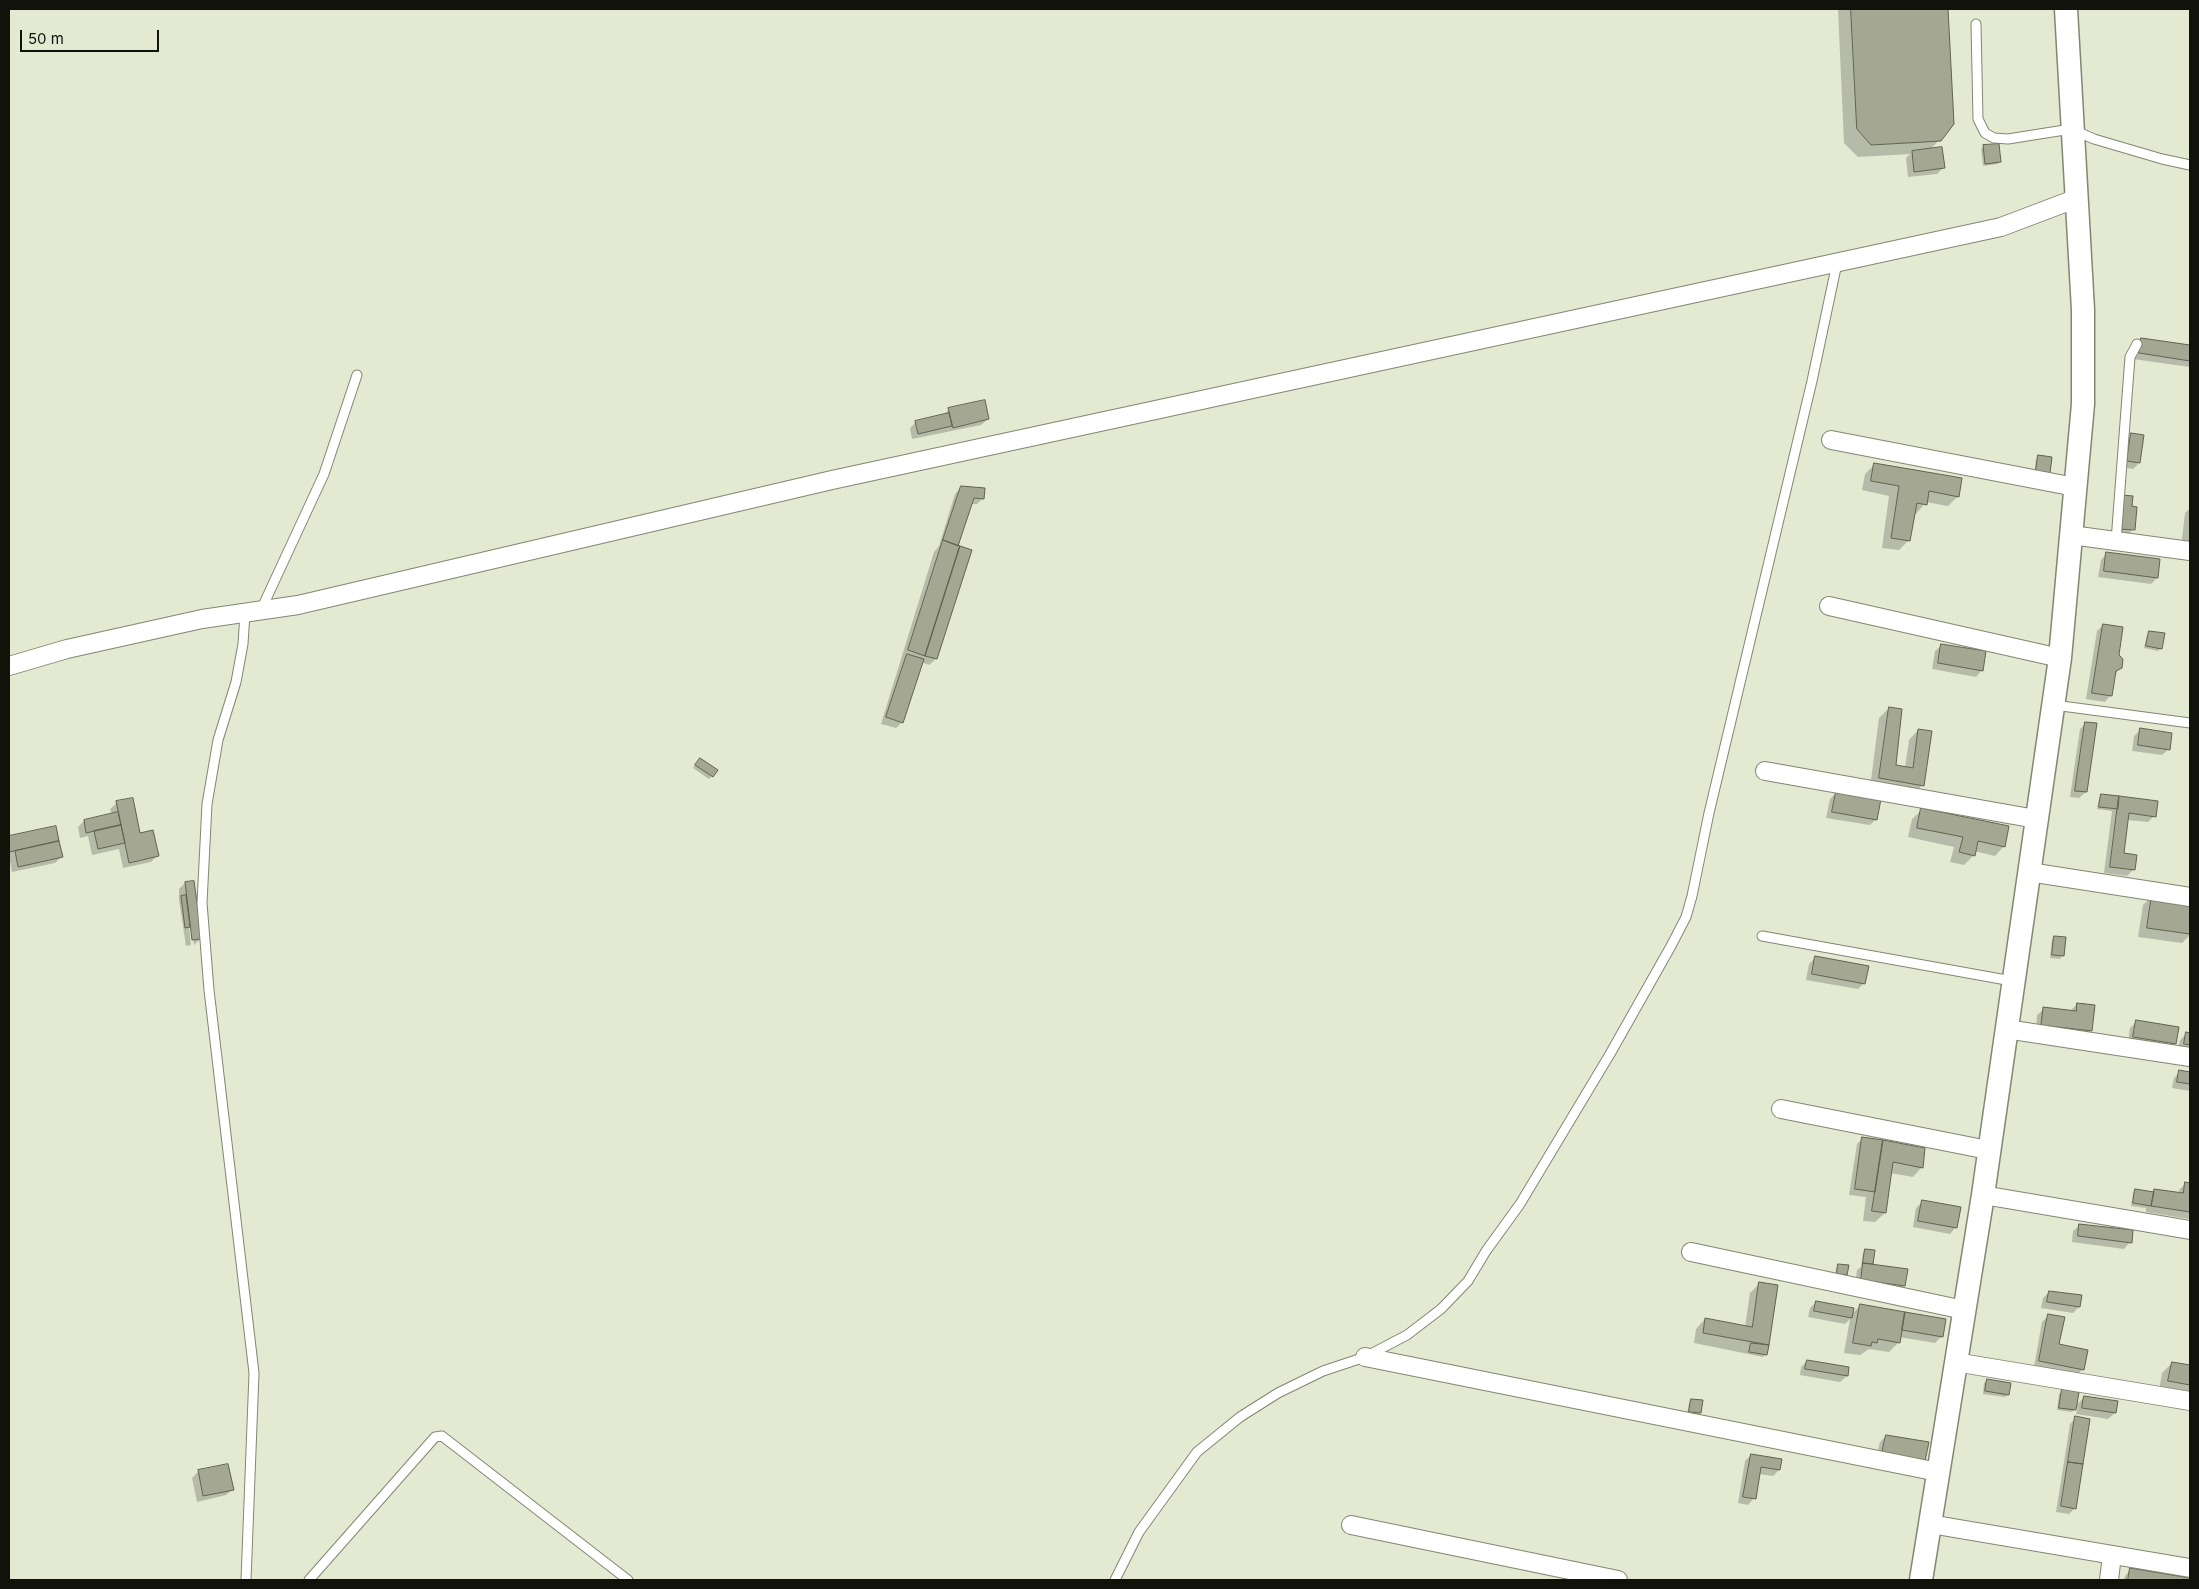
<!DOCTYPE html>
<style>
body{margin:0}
#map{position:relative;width:2199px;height:1589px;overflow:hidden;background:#e4e9d2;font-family:Inter,sans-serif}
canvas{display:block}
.frame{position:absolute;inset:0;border:10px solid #11130b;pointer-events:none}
.scale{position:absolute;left:20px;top:30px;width:139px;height:22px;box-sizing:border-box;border:2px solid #11130b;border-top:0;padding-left:6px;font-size:15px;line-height:18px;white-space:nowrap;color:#11130b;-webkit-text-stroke:4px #e4e9d2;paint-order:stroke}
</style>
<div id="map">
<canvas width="2199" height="1589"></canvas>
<div class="frame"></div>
<div class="scale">50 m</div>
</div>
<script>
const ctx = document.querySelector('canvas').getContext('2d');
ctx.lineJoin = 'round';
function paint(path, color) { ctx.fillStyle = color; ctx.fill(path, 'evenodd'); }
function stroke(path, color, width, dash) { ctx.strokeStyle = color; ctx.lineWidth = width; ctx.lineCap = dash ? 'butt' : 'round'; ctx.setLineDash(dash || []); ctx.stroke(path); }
paint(new Path2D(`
 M1838 9H1947L1953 124 1930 150 1943 168 1937 174 1908 177 1906 158 1910 154 1858 157 1844 143Z
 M1984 147 2000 162 1997 164 1983 166 1981 149Z
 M2141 339 2190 346V367L2133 359 2135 346Z
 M949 410 988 419 981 425 912 439 910 428 916 422 943 415Z
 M2131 434 2139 463 2133 469 2122 467 2125 440Z
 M2039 456 2049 473 2046 476 2034 474 2036 459Z
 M1875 464 1958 496 1948 506 1926 502 1916 514 1914 513 1909 540 1899 550 1882 548 1889 496 1862 490 1865 474Z
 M961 487 983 498 977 504H970L957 546 970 551 936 659 929 665 921 662 902 722 896 728 881 724 934 552 939 546 955 494Z
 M2131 507 2133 529 2127 536 2113 534Z
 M2190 508V548L2181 547 2185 513Z
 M2107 553 2159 560 2157 578 2151 584 2098 577 2101 560Z
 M2103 625 2118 656 2120 668 2115 674 2111 695 2105 702 2086 699 2097 631Z
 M2149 632 2161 648 2158 651 2144 648 2147 635Z
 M1942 645 1982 670 1976 677 1932 669 1935 651Z
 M1889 708 1894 766 1905 768 1909 740 1918 730 1922 785 1913 795 1870 788 1879 718Z
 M2086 723V792L2079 798 2070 797 2080 729Z
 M2140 730 2169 749 2162 755 2132 751 2134 736Z
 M697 762 712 776 709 779 693 768Z
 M1836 793 1876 819 1870 825 1826 818 1830 799Z
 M2101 795 2154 816 2148 822 2127 820 2122 854 2134 869 2127 876 2104 873 2112 811 2097 809 2099 798Z
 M117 803 157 856 151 862 123 868 119 849 92 855 88 836 80 838 78 827 84 821 112 815 110 809Z
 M1922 810 2004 846 1995 856 1974 851V855L1964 865 1950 862 1954 847 1908 837 1912 819Z
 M55 827 61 857 55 863 12 872 9 856V837Z
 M185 883 200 939 194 945 191 925 189 927 191 945 186 946 179 900V889Z
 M2152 896 2190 901V935L2182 943 2138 937 2143 905Z
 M2054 937 2062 956 2060 959 2050 958 2052 940Z
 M1816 957 1864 983 1858 989 1806 980 1809 964Z
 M2077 1004 2091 1030 2084 1036 2036 1031 2037 1015 2044 1009 2071 1010Z
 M2136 1022 2175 1043 2169 1049 2128 1043 2130 1028Z
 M2186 1034H2190V1052L2178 1050 2180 1040Z
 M2180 1072 2190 1073V1091L2172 1088 2174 1078Z
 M1863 1138 1922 1167 1913 1177 1890 1173 1885 1213 1875 1222 1863 1221 1866 1197 1849 1195 1857 1144Z
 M2185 1184 2190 1185 2189 1219 2146 1212V1208L2131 1206 2133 1193 2136 1190 2152 1193 2154 1190 2178 1194 2179 1190Z
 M1922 1202 1956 1227 1950 1234 1913 1227 1916 1208Z
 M2080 1225 2130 1242 2124 1249 2072 1242 2073 1231Z
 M1865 1250 1874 1251 1871 1265 1904 1286 1897 1292 1855 1286 1857 1270 1861 1267 1863 1253Z
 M1839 1265 1846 1275 1843 1278 1835 1276 1836 1268Z
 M1760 1283 1777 1286 1766 1354 1763 1357 1694 1343 1696 1329 1705 1319 1745 1327 1750 1293Z
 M2049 1292 2079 1307 2073 1313 2041 1308 2043 1298Z
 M1816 1302 1851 1315 1860 1306 1944 1320 1941 1337 1935 1343 1899 1337V1342L1889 1352 1869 1349 1860 1355 1844 1353 1850 1319 1845 1324 1808 1317 1810 1308Z
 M2048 1316 2058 1345 2083 1369 2077 1375 2034 1367 2042 1322Z
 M1807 1361 1847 1376 1840 1382 1800 1375 1801 1367Z
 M2172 1363 2190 1367V1396L2159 1390 2162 1373Z
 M1987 1380 2008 1395 2005 1397 1983 1394 1984 1383Z
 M2062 1391 2076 1406 2084 1397 2115 1413 2108 1419 2076 1414 2078 1407 2072 1412 2057 1410 2059 1394Z
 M1691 1400 1701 1401 1700 1413 1697 1416 1687 1414 1689 1403Z
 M2076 1418 2075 1508 2069 1514 2056 1512 2070 1424Z
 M1886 1436 1927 1443 1876 1459 1880 1442Z
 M1751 1455 1779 1470 1773 1476 1759 1474 1754 1498 1748 1505 1738 1503 1745 1461Z
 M227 1465 233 1489 226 1495 197 1502 192 1478 198 1472Z
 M2131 1569 2190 1579V1580H2124L2125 1576Z`), '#0003');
const building = new Path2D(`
 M1851 9H1948L1954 124 1941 141 1871 145 1857 129Z
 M1999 144 2001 162 1985 164 1983 145Z
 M1942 147 1945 168 1914 172 1912 151Z
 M2141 338 2190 345V361L2139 353Z
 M985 400 989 419 953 428 948 408Z
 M949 413 952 426 918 434 915 421Z
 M2131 433 2144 435 2140 463 2127 461Z
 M2038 455 2052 457 2050 473 2036 471Z
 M1874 463 1962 478 1959 497 1929 491 1927 505 1917 503 1910 541 1891 538 1899 486 1871 481Z
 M961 486 985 488 984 499 974 498 958 546 943 540Z
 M2122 495 2133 496 2132 506 2137 507 2135 530 2119 529Z
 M943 540 960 546 925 656 908 650Z
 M960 546 972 550 937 659 925 656Z
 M2106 552 2160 559 2158 578 2104 571Z
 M2103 624 2123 627 2119 655 2123 659 2122 668 2116 671 2112 696 2092 693Z
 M2149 631 2165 633 2162 649 2146 646Z
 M1941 644 1986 651 1983 671 1938 663Z
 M907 654 924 659 903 723 886 717Z
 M1889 707 1902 709 1896 765 1913 768 1918 729 1932 731 1924 786 1879 778Z
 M2085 722 2097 723 2087 792 2075 791Z
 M2140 728 2172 733 2170 750 2138 745Z
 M700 758 718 770 713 777 695 765Z
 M1836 792 1881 799 1877 820 1832 812Z
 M2101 794 2119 796 2118 809 2099 807Z
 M2119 796 2158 801 2156 817 2129 813 2124 853 2137 855 2135 870 2110 867Z
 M133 798 140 833 153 830 159 856 129 863 116 801Z
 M1921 808 2009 826 2005 847 1978 841 1975 856 1959 852 1963 837 1917 828Z
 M118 812 121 825 86 833 84 820Z
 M121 825 125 843 98 849 94 831Z
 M56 826 59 841 9 852V836Z
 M59 841 63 857 18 867 15 851Z
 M194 881 202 939 192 940 185 882Z
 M2152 894 2190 899V934L2147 928Z
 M186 895 190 927 185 928 181 896Z
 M2054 936 2066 937 2064 956 2052 955Z
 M1815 956 1869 966 1865 984 1812 974Z
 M2077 1003 2095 1005 2092 1031 2041 1025 2043 1007 2076 1011Z
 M2136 1020 2179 1027 2176 1044 2133 1037Z
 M2186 1032 2190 1033V1045L2184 1044Z
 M2179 1070 2190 1072V1084L2177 1082Z
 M1862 1137 1883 1140 1875 1192 1855 1189Z
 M1883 1140 1925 1148 1923 1168 1893 1162 1886 1213 1872 1211Z
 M2185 1182 2190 1183V1212L2151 1206 2154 1189 2183 1193Z
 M2135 1189 2154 1192 2151 1206 2133 1203Z
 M1922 1200 1961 1207 1957 1228 1918 1221Z
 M2079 1224 2133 1230 2132 1243 2078 1236Z
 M1865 1249 1875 1250 1873 1264 1863 1263Z
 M1863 1263 1908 1269 1905 1286 1861 1280Z
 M1838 1264 1849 1265 1847 1275 1837 1274Z
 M1759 1282 1778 1285 1769 1345 1703 1333 1705 1318 1752 1327Z
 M2049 1291 2082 1295 2080 1307 2047 1302Z
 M1816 1301 1854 1308 1852 1318 1814 1311Z
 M1860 1304 1905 1312 1900 1343 1878 1339 1877 1343 1872 1342 1871 1346 1853 1343Z
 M1905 1312 1946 1319 1943 1337 1902 1330Z
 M2048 1314 2065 1317 2059 1344 2088 1350 2084 1370 2039 1361Z
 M1751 1343 1769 1345 1767 1355 1749 1352Z
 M1807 1360 1849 1367 1848 1376 1805 1369Z
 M2172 1362 2190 1365V1385L2168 1381Z
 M1987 1379 2011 1383 2009 1395 1985 1391Z
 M2062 1389 2079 1392 2076 1410 2059 1408Z
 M2084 1396 2118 1401 2116 1413 2082 1408Z
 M1691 1399 1703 1400 1701 1413 1689 1412Z
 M2075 1416 2090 1419 2083 1464 2068 1462Z
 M1886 1435 1929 1442 1925 1461 1882 1453Z
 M1751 1454 1782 1459 1780 1470 1761 1467 1756 1499 1743 1497Z
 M2068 1462 2083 1464 2076 1509 2061 1506Z
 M228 1464 234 1490 203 1496 198 1470Z
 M2130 1568 2190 1578V1580H2128Z`);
paint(building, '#a4a893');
stroke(building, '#5f634f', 1);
const service = new Path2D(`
 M1976 24 1978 119 1985 133 1994 138 2008 139 2071 129 2094 139 2162 159 2190 165
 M2116 541 2130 357 2137 344
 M261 610 324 474 357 375
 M245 613 243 644 236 682 218 740 207 804 202 903 209 990 254 1373 246 1580
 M2054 705 2190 723
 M1762 936 2012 981
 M309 1580 435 1437 442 1436 628 1580
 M1115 1580 1139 1532 1197 1452 1240 1417 1278 1393 1323 1371 1365 1357 1407 1335 1441 1309 1468 1281 1486 1251 1520 1204 1610 1054 1671 946 1686 917 1692 896 1709 813 1812 381 1837 263`);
const minor = new Path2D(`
 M1831 440 2075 487
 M2071 535 2190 551
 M1829 606 2060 658
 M9 666 67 649 202 619 298 605 832 480 2001 227 2075 199
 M1765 771 2036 819
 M2029 872 2190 897
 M2006 1029 2190 1057
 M1781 1109 1988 1150
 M1983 1195 2190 1230
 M1691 1252 1964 1310
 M1365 1357 1938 1472
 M1955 1362 2190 1401
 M1930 1524 2190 1568
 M1351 1525 1618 1580
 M2109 1580 2112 1555`);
const tertiary = new Path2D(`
 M1921 1580 1983 1195 2060 658 2083 404V310L2066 9`);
stroke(service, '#828772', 11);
stroke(minor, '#828772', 20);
stroke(tertiary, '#828772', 25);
stroke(service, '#fff', 9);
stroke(minor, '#fff', 18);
stroke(tertiary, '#fff', 22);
</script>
